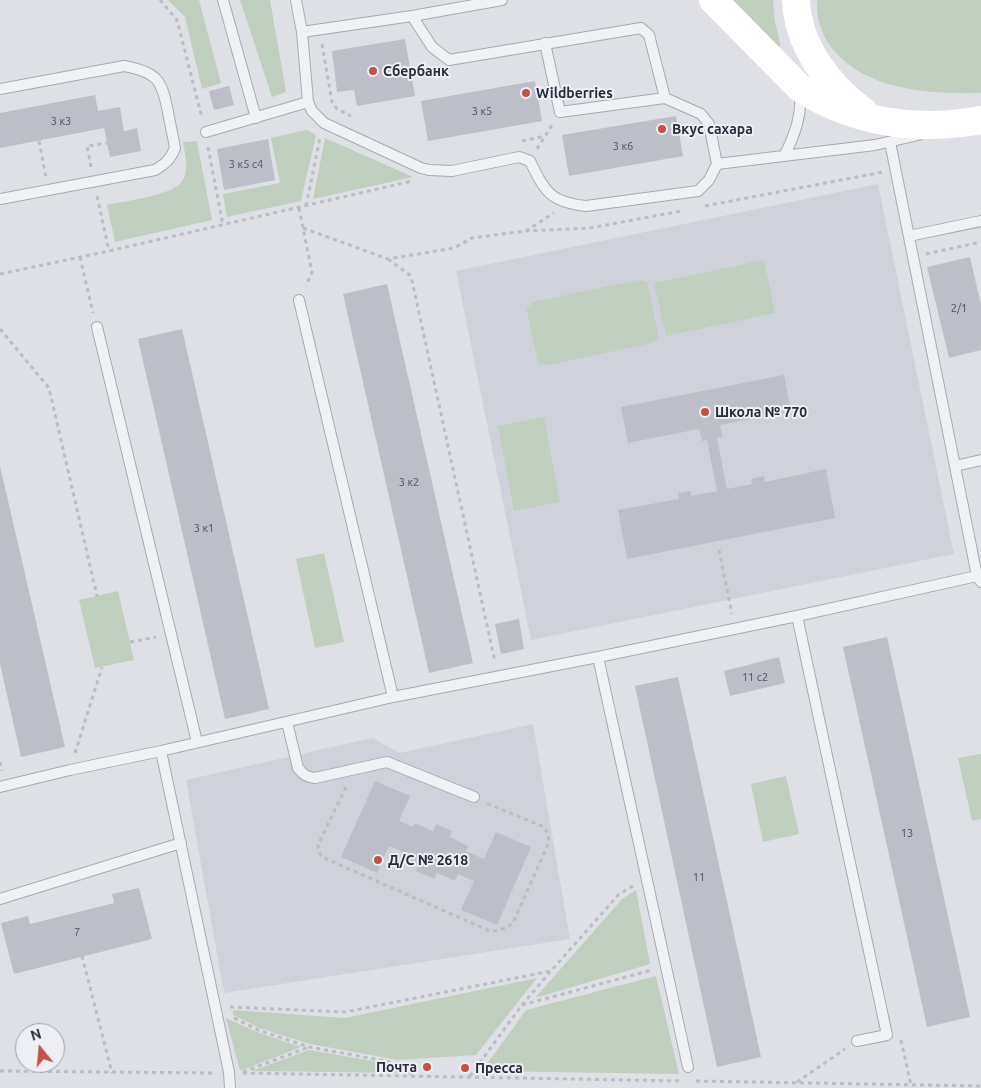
<!DOCTYPE html>
<meta charset="utf-8">
<style>
body{margin:0}
#map{position:relative;width:981px;height:1088px;overflow:hidden;background:#dee0e6;font-family:Ubuntu,sans-serif}
canvas{display:block}
.north{position:absolute;left:15px;top:1023px;width:50px;height:50px;box-sizing:border-box;background:#edeff4;border:1px solid #9fa1aa;border-radius:50%;rotate:343deg;font-size:14px;font-weight:700;line-height:20px;text-align:center;color:#292c3b}
.north::after{content:'';display:block;margin:auto;width:18px;height:22px;background:#c1514d;clip-path:polygon(50% 0,100% 100%,50% 72%,0 100%)}
</style>
<div id="map">
<canvas width="981" height="1088"></canvas>
<div class="north">N</div>
</div>
<script>
const ctx = document.querySelector('canvas').getContext('2d');
ctx.lineJoin = 'round';
function paint(path, color) { ctx.fillStyle = color; ctx.fill(path, 'evenodd'); }
function stroke(path, color, width, dash) { ctx.strokeStyle = color; ctx.lineWidth = width; ctx.lineCap = dash ? 'butt' : 'round'; ctx.setLineDash(dash || []); ctx.stroke(path); }
function label(font, color, halo, rows, align = 'center') {
  ctx.font = font + ' Ubuntu,sans-serif'; ctx.lineWidth = 4; ctx.setLineDash([]); ctx.textBaseline = 'middle'; ctx.strokeStyle = halo; ctx.fillStyle = color; for (const [text, x, y, turn = 0] of rows) {
    ctx.save(); ctx.translate(x, y); ctx.rotate((+turn || 0) * Math.PI / 180); ctx.textAlign = isNaN(turn) ? turn : align; if (halo) ctx.strokeText(text, 0, 0); ctx.fillText(text, 0, 0); ctx.restore();
  }
}
paint(new Path2D(`
 M878 184 954 554 531 640 456 271Z
 M533 724 570 939 224 993 186 780 372 738 400 753Z`), '#d0d2db');
paint(new Path2D(`
 M168 0H199L221 83 202 89 185 17Z
 M240 0H270L286 92 272 97Z
 M733 0H773L775 22 781 46H778Z
 M817 0H981V93C929 94 865 91 831 47 821 35 816 16 817 0Z
 M307 130 316 135 301 201 227 217 223 194 280 183 271 138Z
 M325 138 413 177 313 199Z
 M197 141 212 220 115 242 107 205C124 201 176 195 183 180 189 168 185 155 183 142Z
 M764 260 775 313 666 336 654 283Z
 M639 280 647 282 648 287 658 333V337L652 343 554 364 546 365 538 363 527 312V308L533 302Z
 M544 417 560 502 514 511 498 426Z
 M324 553 344 642 315 648 296 559Z
 M118 591 134 660 95 668 79 600Z
 M981 754V819L972 821 958 758Z
 M786 776 799 834 763 842 751 784Z
 M636 890 650 964 535 998 622 899Z
 M656 976 679 1074 482 1071 526 1010Z
 M537 978 476 1055 398 1060 310 1044 259 1028 233 1015V1010L345 1018Z
 M226 1018 257 1032 301 1047 240 1071Z
 M309 1050 396 1065 406 1073 252 1071Z`), '#c1cfc0');
paint(new Path2D(`
 M405 39 415 96 357 106 354 90 337 92 332 51Z
 M535 81 542 121 428 141 421 101Z
 M229 86 234 105 214 110 209 91Z
 M95 95 98 111 120 107 124 131 137 128 141 151 110 157 104 128 0 148V113Z
 M676 116 683 156 569 176 562 135Z
 M268 139 275 180 224 190 217 149Z
 M970 257 981 305V350L949 358 927 267Z
 M387 284 473 663 429 673 343 294Z
 M182 329 269 709 225 719 138 339Z
 M784 375 791 411 720 425 722 437 717 438 727 489 752 484 751 479 764 476 765 482 826 469 835 518 627 559 618 510 679 499 678 493 690 491 691 496 717 491 707 440 702 441 699 429 628 443 621 407Z
 M0 466 65 747 21 757 0 664Z
 M519 619 524 649 501 654 495 624Z
 M887 637 970 1017 927 1027 843 647Z
 M779 657 785 683 730 696 724 671Z
 M678 677 761 1057 717 1067 635 686Z
 M375 781 410 796 399 821 413 827 415 823 433 831 436 824 452 831 450 837 468 846 466 851 484 859 496 832 531 847 497 925 461 910 474 881 458 874 455 881 437 873 434 879 416 871 418 865 400 857 402 852 389 846 377 873 341 857Z
 M139 888 152 939 14 974 1 923 28 916 30 924 114 903 112 894Z`), '#bcbec8');
const service = new Path2D(`
 M223 0 256 118
 M296 0 302 32 308 102 312 111 324 123 421 168 429 170 452 171 519 157 530 161C545 192 550 202 586 206L698 191 709 180 717 164 709 124 701 114 665 98 649 35 641 28 449 60 432 47 412 16 302 32
 M412 16 502 0
 M545 43 560 112 665 98
 M0 89 124 66C158 72 162 81 168 112 170 124 173 136 175 148 171 159 165 164 155 170L0 199
 M206 132 308 102
 M890 142 977 576 981 582
 M784 156C795 135 802 115 800 92
 M717 164 875 145 918 135
 M909 236 981 221
 M299 300 393 697
 M97 327 197 742
 M955 466 981 460
 M797 616 887 1035 857 1041
 M598 657 688 1067
 M287 722 298 768C303 775 307 777 315 778L387 762 474 797
 M161 751 393 697 598 657 797 616 977 576
 M0 787 70 770 161 751 229 1072 230 1088
 M0 899 181 843`);
stroke(service, '#a8aab3', 12);
stroke(new Path2D(`
 M160 0 177 20 202 118
 M322 44 332 102 337 109 351 116
 M39 141 46 177
 M522 141 545 136
 M208 147 223 225
 M537 149 552 125
 M91 167 87 146 107 143
 M97 196 109 251
 M306 206 320 138
 M705 206 883 172
 M299 208 312 272 306 286
 M303 228 388 259 454 248 472 238 525 231 590 228 681 211
 M526 231 554 213
 M926 254 981 242
 M80 257 93 313
 M388 259 411 276 495 662
 M0 274 109 251 412 181
 M0 329 49 388 97 596
 M719 550 732 614
 M130 642 156 637
 M75 753 102 667
 M0 762 2 771
 M346 787 318 845 319 852 322 857 490 931C499 931 505 929 513 923L549 842 548 834 544 827 486 803
 M82 956 112 1073
 M522 1005 652 970
 M230 1007 345 1012 551 971 619 894 633 886
 M234 1018 258 1030 309 1047 397 1063 414 1076
 M901 1040 911 1085
 M0 1071 214 1073
 M243 1072 309 1047
 M243 1073 682 1081
 M470 1076 522 1005 550 972
 M696 1081 981 1086
 M797 1082 845 1049`), '#bcbec5', 3, [4, 4]);
stroke(service, '#f0f1f5', 10);
stroke(new Path2D(`
 M713 0 800 88C854 123 918 132 981 120
 M796 0C798 45 827 85 863 111`), '#fff', 28);
for (const [x, y, r, color] of [
 [373,71,5,"#c1514d"],
 [526,93,5,"#c1514d"],
 [662,129,5,"#c1514d"],
 [705,412,5,"#c1514d"],
 [378,860,5,"#c1514d"],
 [427,1067,5,"#c1514d"],
 [465,1068,5,"#c1514d"]
]) { const dot = new Path2D(); dot.arc(x, y, r, 0, 2 * Math.PI); ctx.fillStyle = color; ctx.fill(dot); stroke(dot, '#edeff4', 2); }
label('11px', '#4e505e', null, [
 ["3 к5",482,111],
 ["3 к3",61,121],
 ["3 к6",623,146],
 ["3 к5 с4",246,164],
 ["2/1",959,308],
 ["3 к2",409,482],
 ["3 к1",204,528],
 ["11 с2",755,677],
 ["13",907,833],
 ["11",699,877],
 ["7",77,932]
]);
label('bold 14px', '#292c3b', '#edeff4', [
 ["Сбербанк",383,71],
 ["Wildberries",536,93],
 ["Вкус сахара",672,129],
 ["Школа № 770",715,412],
 ["Д/C № 2618",388,860],
 ["Почта",417,1067,"right"],
 ["Пресса",475,1068]
], 'left');
</script>
